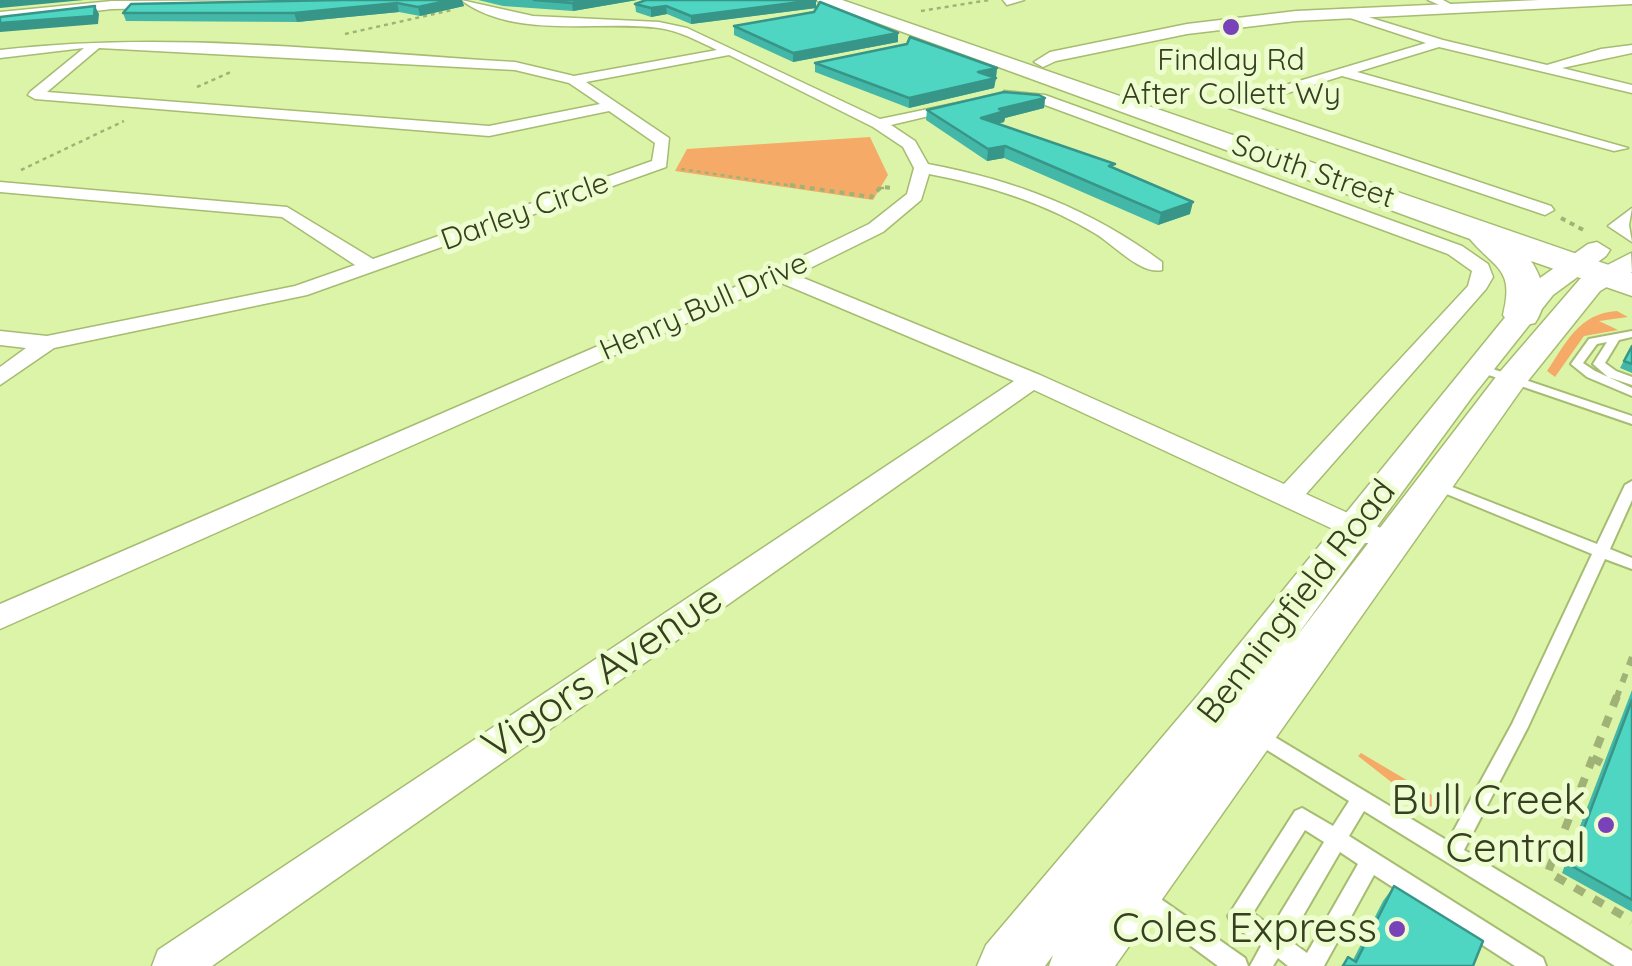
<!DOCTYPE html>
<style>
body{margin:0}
canvas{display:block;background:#dcf4a7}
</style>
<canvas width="1632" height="966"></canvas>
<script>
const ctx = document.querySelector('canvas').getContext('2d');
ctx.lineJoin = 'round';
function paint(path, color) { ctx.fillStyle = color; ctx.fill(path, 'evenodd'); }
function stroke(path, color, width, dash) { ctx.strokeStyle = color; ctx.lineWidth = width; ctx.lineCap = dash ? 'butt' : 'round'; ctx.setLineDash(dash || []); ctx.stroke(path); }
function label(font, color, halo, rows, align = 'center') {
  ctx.font = font + ' Quicksand,sans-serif'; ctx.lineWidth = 10; ctx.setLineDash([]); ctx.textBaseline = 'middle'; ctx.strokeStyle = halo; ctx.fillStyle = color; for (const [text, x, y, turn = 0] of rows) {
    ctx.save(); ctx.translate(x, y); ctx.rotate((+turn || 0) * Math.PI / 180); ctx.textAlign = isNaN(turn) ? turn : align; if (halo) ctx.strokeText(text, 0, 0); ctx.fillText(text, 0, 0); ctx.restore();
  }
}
paint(new Path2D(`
 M870 137 888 175 873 200 675 171 687 149Z
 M1617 311 1628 317 1599 321 1618 330 1584 336 1555 377 1547 371C1566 343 1579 313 1617 311Z
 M1361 753 1437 798 1448 781 1461 787 1462 793 1451 807 1432 808 1418 803 1358 756Z`), '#f5ab67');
const lane = new Path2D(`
 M1632 331V337L1619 340 1605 363 1616 371 1632 377V385L1608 377 1593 364 1607 342 1597 344 1583 363 1595 371 1632 388V396L1587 377 1571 364 1589 339Z
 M1478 364 1632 416V424L1474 370 1472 368 1474 366Z
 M1437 481 1597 544 1625 485 1632 481V500L1610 549 1632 558V569L1605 559 1528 727 1464 850 1632 951V966H1615L1364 811 1349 836 1543 958 1546 966H1515L1374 875 1324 966H1288L1278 958 1273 966H1250L1261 946 1231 923 1228 916 1295 811 1302 808 1333 826 1349 801 1251 740 1248 735 1251 730 1257 727 1263 730 1448 841 1512 724 1592 554 1432 488 1430 485ZM1305 830 1324 842 1272 927 1253 913ZM1340 852 1358 864 1307 953 1289 940Z
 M1141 887 1148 890 1245 958 1248 966H1218L1134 904 1131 897 1134 890Z`);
const street = new Path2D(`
 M461 0 533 16 659 22 687 28 880 119 967 101V107L891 125 915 141 928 164C1014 180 1091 209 1162 262V270C1141 275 1114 245 1096 234 1045 203 988 185 929 174L921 200 883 232 796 275 1040 375 1284 484 1468 286 1472 271 1448 254 1037 102 1004 97V91L1045 95 1462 246 1488 264 1493 277 1486 289 1306 494 1383 529 1388 536 1383 543H1363L1034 390 212 966H152L158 950 1014 381 779 282 0 629V604L772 271 869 224 907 194 914 168 903 147 873 127 729 55 586 82 669 138 666 167 307 295 54 348 0 385V367L26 348 0 345V331L47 336 295 286 355 265 282 217 0 192V182L287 207 373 259 652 161 655 143 609 111 489 136 35 99 28 95 30 92 84 48 0 58V50C170 30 344 52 515 62L574 76 717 50C698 41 680 31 659 28 596 20 515 40 461 0ZM99 48 515 70 569 83 600 104 489 126 47 92Z
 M1003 0H1024L1007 5Z
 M1428 0H1443L1454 6 1449 9Z
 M1342 9 1443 40 1547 65 1601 49 1632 45V53L1562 68 1632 85V93L1439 47 1357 72 1628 148 1614 151 1342 76 1249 105 1551 206 1554 210 1545 215 1229 108V102L1426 43 1338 14Z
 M1632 208 1629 225 1632 242 1608 226Z`);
const secondary = new Path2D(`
 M375 0 368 4 112 9 0 22V12L112 1Z
 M1539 0H1632V4L1296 21 1187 34 1056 61 1043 67 1034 62 1050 52 1187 24 1296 11Z
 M1597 242 1610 250 1606 256 1553 295 1472 397 1290 645 1499 373 1580 279 1631 253 1632 272 1600 291 1523 387 1115 966H1049L1053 955 1045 966H977L986 945 1198 695 1533 283 1588 244Z`);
const highway = new Path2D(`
 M815 0H842L1632 273V296L1531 261C1544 280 1549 303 1535 323L1522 326 1509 323 1503 315C1515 268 1495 269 1470 239Z`);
stroke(lane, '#a6bc71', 4);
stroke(street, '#a6bc71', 3);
stroke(secondary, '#a6bc71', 3);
stroke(highway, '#a6bc71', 3);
stroke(new Path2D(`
 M921 11 989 0
 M345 34 452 10
 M197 87 233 71
 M681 169 807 188
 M21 170 124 121
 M880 188H888`), '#a0b276', 2.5, [4, 4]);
stroke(new Path2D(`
 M790 185 871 197 881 187 894 188
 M1561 218 1587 232`), '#a0b276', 4, [5, 5]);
stroke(new Path2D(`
 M1616 699 1632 657`), '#a0b276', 6, [9, 9]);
stroke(new Path2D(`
 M1617 696 1548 872 1632 921
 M1592 758 1604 764`), '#a0b276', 8, [11, 11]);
paint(lane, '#fff');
paint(street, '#fff');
paint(secondary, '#fff');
paint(highway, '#fff');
paint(new Path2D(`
 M341 0H462L464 6 420 16 399 12 297 22 126 21 123 13Z
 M478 0H637L573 11 503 6Z
 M635 4 816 8 691 24 667 14 651 17 636 12Z
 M734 26 898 42 793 62 734 35Z
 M907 44 997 68 996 77 994 78H996L994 88 909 108 815 72V63Z
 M1045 98 1044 108 1005 118 1004 122 998 124 1114 168 1190 214 1158 225 1004 158 987 161 926 120 927 110Z
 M1632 345V373L1620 368Z
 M1632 690V912L1562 873Z
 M1394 886 1473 966H1341L1348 957 1353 960 1383 901Z`), '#44b8a8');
paint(new Path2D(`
 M0 0H84L0 8Z
 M451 0H462L464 6 420 16 418 7Z
 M589 0H637L573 11 572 3Z
 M816 0V8L691 24V16Z
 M397 3 399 12 297 22 294 13Z
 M95 6 99 14 98 24 0 32V23Z
 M666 6 667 14 651 17V8Z
 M898 33V42L793 62V53Z
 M997 68 996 77 977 81 978 72Z
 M996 78 994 88 909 108V98Z
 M1045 98 1044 108 1005 118 1004 122 980 128 981 118 999 109Z
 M1005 146 1004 158 987 161 988 149Z
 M1193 202 1190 214 1158 225 1161 213Z`), '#379688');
const building = new Path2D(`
 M341 0H451L418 7 397 3 294 13H123L131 4Z
 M534 0H589L572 3Z
 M646 0H816L691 16 666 6 651 8 635 4Z
 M820 2 898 33 793 53 734 26 814 12Z
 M95 6 94 16 0 23V17Z
 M910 37 997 68 978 72 996 78 909 98 815 63 907 44Z
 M1004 92 1039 95 1045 98 999 109 1005 111 981 118 1115 164 1109 166 1193 202 1161 213 1005 146 988 149 927 110Z
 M1632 346V364L1624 361Z
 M1632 700V900L1570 865Z
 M1394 886 1483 941 1473 966H1343L1348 957 1356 962Z`);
paint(building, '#4fd6c3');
stroke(building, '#379688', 2.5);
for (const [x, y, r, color] of [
 [1231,27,10,"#7a42b8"],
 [1606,825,10,"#7a42b8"],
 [1397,929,10,"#7a42b8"]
]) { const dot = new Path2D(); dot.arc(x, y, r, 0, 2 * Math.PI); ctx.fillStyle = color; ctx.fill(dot); stroke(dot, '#eefdcf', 4); }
label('30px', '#363f20', '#eefdcf', [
 ["Findlay Rd",1231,61],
 ["After Collett Wy",1231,95]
]);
label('30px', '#363f20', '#eefdcf', [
 ["South Street",1313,172,19],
 ["Darley Circle",525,212,-20],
 ["Henry Bull Drive",704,307,-24]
]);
label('35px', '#363f20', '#eefdcf', [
 ["Benningfield Road",1297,602,-52]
]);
label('42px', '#363f20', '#eefdcf', [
 ["Vigors Avenue",603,673,-34]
]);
label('42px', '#363f20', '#eefdcf', [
 ["Bull Creek",1586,801],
 ["Central",1586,849],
 ["Coles Express",1377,929]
], 'right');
</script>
